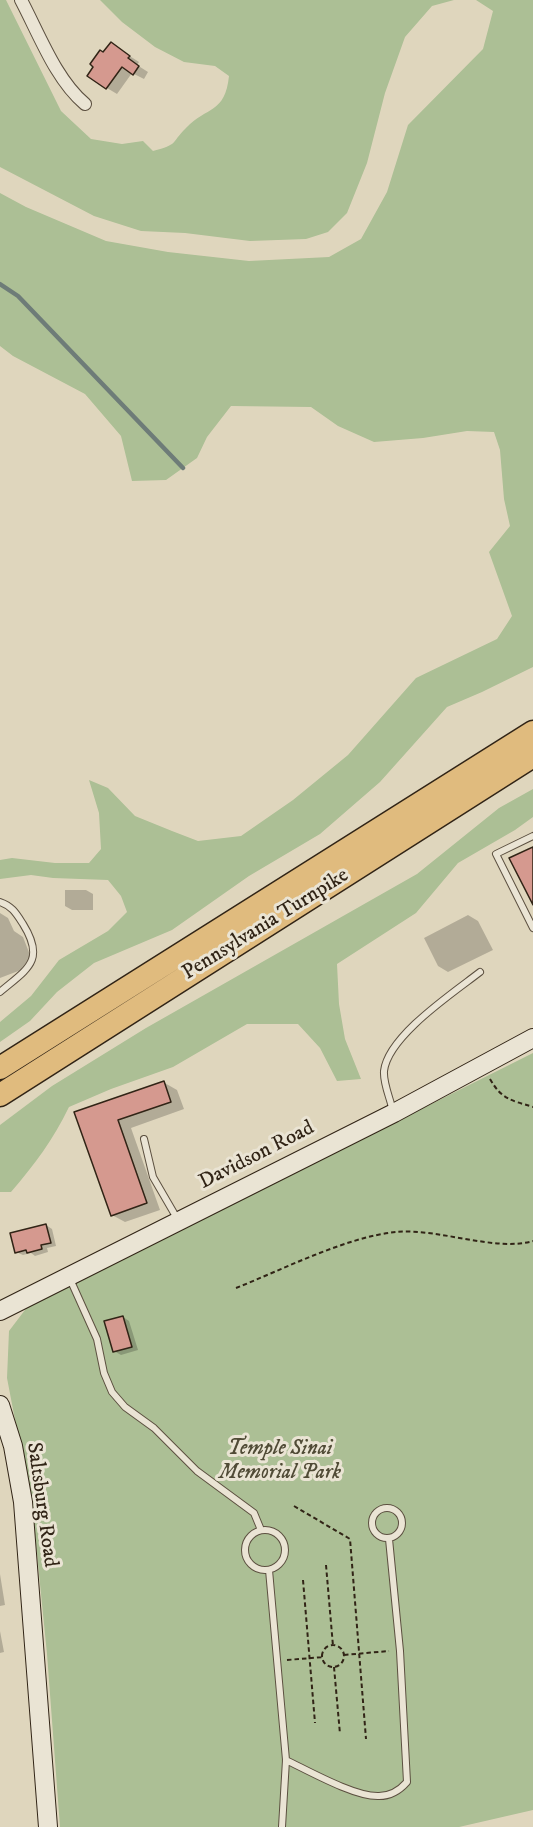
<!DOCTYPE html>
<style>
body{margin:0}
canvas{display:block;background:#dfd6bd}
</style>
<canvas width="533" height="1827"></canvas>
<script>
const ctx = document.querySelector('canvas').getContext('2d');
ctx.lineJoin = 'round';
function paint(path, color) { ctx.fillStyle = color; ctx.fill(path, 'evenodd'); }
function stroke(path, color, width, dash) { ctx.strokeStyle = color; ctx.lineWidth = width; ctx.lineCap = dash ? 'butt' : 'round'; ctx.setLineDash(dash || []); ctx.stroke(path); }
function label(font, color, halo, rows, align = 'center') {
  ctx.font = font + ' "IM FELL DW Pica",serif'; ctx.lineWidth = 6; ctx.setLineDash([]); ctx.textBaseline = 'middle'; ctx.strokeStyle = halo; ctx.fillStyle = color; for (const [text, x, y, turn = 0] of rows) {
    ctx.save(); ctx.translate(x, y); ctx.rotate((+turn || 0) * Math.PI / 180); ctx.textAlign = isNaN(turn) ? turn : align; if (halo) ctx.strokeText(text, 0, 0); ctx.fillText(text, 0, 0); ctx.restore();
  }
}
paint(new Path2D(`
 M0 0H6L61 111 91 139 122 144 143 141 153 151C179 144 170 144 186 128 207 106 225 114 229 76L215 66 184 62 155 47 122 22 100 0H454L432 6 405 37 385 93 367 163 347 213 328 232 306 239 250 241 185 233 141 231 94 216 0 167Z
 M476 0H533V667L482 692 447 707 380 782 320 834 249 876 172 930 94 963 57 992 30 1021 0 1042V1022L31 996 59 960 108 931 127 912 121 896 108 880 53 878 31 875 0 879V860L12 858 55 863H89L101 849 99 813 89 780 108 788 135 816 172 831 198 841 241 836 293 800 348 755 416 678 497 639 512 616 489 552 510 526 504 499 500 450 494 432 467 431 423 438 374 442 338 426 311 407 231 406 207 437 197 458 166 480 132 481 121 436 85 394 13 356 0 346V193L26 207 106 241 168 252 249 261 329 257 361 239 387 192 408 125 483 49 493 11Z
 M533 789V817L515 830 458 863 416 913 337 964 339 1004 345 1039 361 1079 337 1081 320 1048 298 1024H247L173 1067 111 1089 69 1107C53 1140 35 1164 11 1192H0V1125L52 1086 146 1028 417 874 499 808Z
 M533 1053V1810L459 1827H60L47 1654 33 1514 7 1378 9 1331 28 1306Z`), '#acbf95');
paint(new Path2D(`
 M111 44 139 62 137 65 148 72 144 79 132 73 117 94 107 88 104 54Z
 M65 890H86L93 894V910H72L65 906Z
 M0 913 8 918 14 931 23 937 34 965 0 978Z
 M468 915 478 921 493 950 448 972 438 966 424 938Z
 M163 1082 177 1090 184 1109 131 1128 160 1210 125 1222 112 1215 76 1113Z
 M46 1225 52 1229 56 1246 47 1248 48 1252 35 1256 31 1253 23 1255 16 1252Z
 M123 1317 129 1321 138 1350 121 1355 114 1351Z
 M0 1574 5 1605 0 1606Z
 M0 1631 4 1652 0 1653Z`), '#0003');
stroke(new Path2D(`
 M0 284 18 296 183 468`), '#6e7c78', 4.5);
const building = new Path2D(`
 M111 42 130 56 128 58 139 66 133 75 122 67 106 89 87 76 93 67 90 64 100 50 103 52Z
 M533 847V905L509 858Z
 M164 1081 171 1102 118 1120 147 1203 111 1216 74 1112Z
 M46 1224 51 1243 41 1245 42 1249 27 1253 26 1250 15 1253 10 1233Z
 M123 1316 132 1347 113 1352 104 1321Z`);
paint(building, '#d5998f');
stroke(building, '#312416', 1.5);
const lane = new Path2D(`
 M533 836 496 854 533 928
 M0 902C12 906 16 913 23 924 46 961 27 969 0 992
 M393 1112C391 1100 383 1084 384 1071 388 1036 453 993 480 972
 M144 1139 153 1177 178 1220
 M70 1279 97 1339 104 1373 112 1392 125 1407 154 1428 197 1471 254 1513 261 1530
 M372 1523a15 15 0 1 1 30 0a15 15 0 1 1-30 0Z
 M245 1550a20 20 0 1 1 40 0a20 20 0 1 1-40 0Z
 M269 1570 286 1760 282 1827
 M286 1760C309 1771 355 1797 379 1796 391 1796 400 1790 407 1782L400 1651 389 1539`);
const street = new Path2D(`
 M21 0C39 34 56 80 85 104`);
const secondary = new Path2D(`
 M0 1311 394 1113 533 1038
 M0 1405 13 1446 23 1502 48 1827`);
const highway = new Path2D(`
 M0 1068 533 732
 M0 1095 533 756`);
stroke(lane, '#5c5040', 8);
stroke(street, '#5c5040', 14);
stroke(secondary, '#312416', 20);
stroke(highway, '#312416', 25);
stroke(new Path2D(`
 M490 1079C502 1100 511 1100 533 1107
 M236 1288C284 1269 346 1237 396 1232 439 1228 495 1252 533 1241
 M294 1506 350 1539 366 1739
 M326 1565 333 1646
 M303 1580 315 1723
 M322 1656a11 11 0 1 1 22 0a11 11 0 1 1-22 0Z
 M344 1655 389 1651
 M287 1660 323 1657
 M334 1667 340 1734`), '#312416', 2, [4.5, 3]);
stroke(lane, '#eae4d4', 6);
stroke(street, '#eae4d4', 12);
stroke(secondary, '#eae4d4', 18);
stroke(highway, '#e0bb7e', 22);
label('21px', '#312416', '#eae4d4', [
 ["Pennsylvania Turnpike",266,925,-32],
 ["Davidson Road",257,1156,-27],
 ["Saltsburg Road",41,1505,82]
]);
label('italic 21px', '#504b36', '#eae4d4', [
 ["Temple Sinai",280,1450],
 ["Memorial Park",280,1474]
]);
</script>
